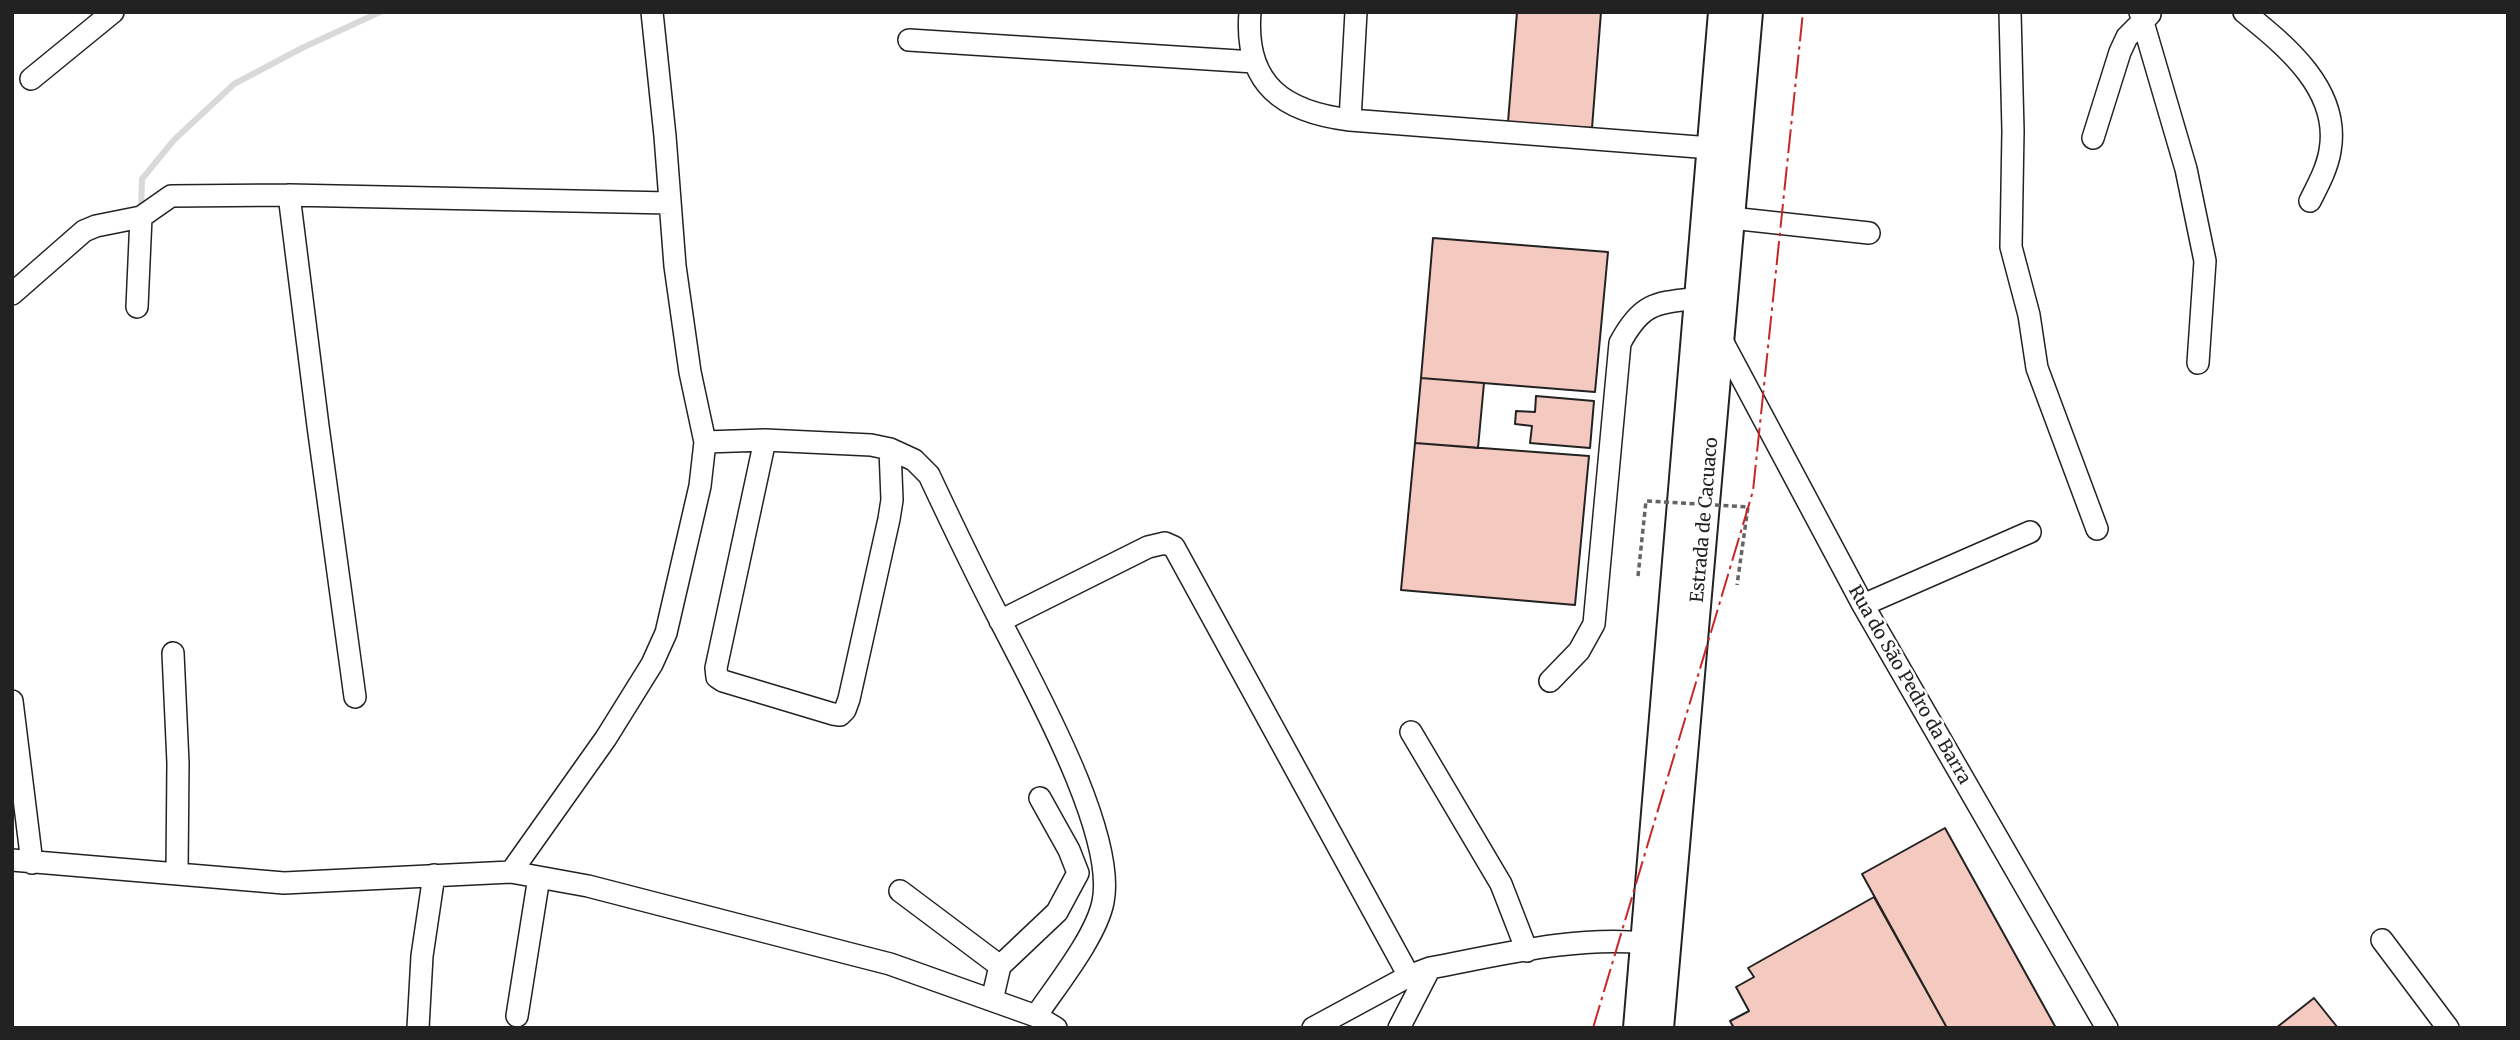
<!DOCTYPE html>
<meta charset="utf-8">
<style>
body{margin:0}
#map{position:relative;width:2520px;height:1040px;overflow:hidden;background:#fff;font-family:Merriweather,serif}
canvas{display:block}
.frame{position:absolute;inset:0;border:14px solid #222;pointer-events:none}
</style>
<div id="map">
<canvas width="2520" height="1040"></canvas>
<div class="frame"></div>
</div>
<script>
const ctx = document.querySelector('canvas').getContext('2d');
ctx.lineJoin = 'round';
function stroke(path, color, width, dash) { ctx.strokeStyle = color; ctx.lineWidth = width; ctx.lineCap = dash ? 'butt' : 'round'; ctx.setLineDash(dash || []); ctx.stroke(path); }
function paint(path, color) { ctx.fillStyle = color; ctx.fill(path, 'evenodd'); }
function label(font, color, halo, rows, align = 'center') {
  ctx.font = font + ' Merriweather,serif'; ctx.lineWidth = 5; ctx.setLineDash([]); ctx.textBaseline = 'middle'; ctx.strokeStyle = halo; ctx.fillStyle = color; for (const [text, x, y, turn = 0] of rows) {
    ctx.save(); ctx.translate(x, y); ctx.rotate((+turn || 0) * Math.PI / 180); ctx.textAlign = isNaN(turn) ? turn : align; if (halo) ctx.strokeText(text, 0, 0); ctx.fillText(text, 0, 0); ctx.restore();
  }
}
stroke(new Path2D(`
 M141 210 142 179 174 140 234 84 302 48 380 12`), '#d9d9d9', 6);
const building = new Path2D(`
 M1517 12H1601L1592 128 1508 122Z
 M1433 238 1608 252 1595 392 1421 378Z
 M1421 378 1484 383 1478 448 1415 443Z
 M1536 396 1594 401 1590 448 1530 443 1532 426 1515 424 1516 411 1535 412Z
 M1415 443 1589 456 1575 605 1401 590Z
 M1945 828 2056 1028H1947L1862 874Z
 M1874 897 1947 1028H1734L1730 1021 1749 1011 1736 987 1754 977 1748 968Z
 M2314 998 2338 1028H2276Z`);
paint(building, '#f3c9c0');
stroke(building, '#222', 2);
const minor = new Path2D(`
 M1250 12C1244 85 1284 112 1350 120L1711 148
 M2010 12 2013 131 2011 247 2029 315 2037 368 2097 529
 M2140 12 2186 169 2205 261 2198 363
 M2244 12C2286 46 2341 90 2330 151 2327 169 2318 185 2310 201
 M909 40 1254 62
 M31 79 113 12
 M1350 120 1356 12
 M2093 138 2120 52 2127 37 2150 14
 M289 195 318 426 355 697
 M1731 218 1869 233
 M12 294 84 231 96 226 141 217 171 196 289 195 669 203
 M137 307 141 217
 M1720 337 1863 605 2107 1028
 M765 440 716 668 717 677 723 681 833 714 840 715 845 710 849 699 889 519 892 500 890 449
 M705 442 765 440 871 445 890 449 914 460 929 475C952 524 976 574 1001 622 1033 685 1117 834 1103 902 1096 937 1056 986 1036 1016
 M1863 605 2030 532
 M1000 621 1148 547 1165 543 1174 547 1409 976
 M173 653 178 763 177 872
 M1550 681 1579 651 1594 624 1620 343C1642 302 1656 303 1699 298
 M12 701 32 863
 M1411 732 1501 884 1527 951
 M12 860 284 883 511 872 588 886 851 954 890 964 1036 1016 1056 1028
 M511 872 606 738 652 664 666 633 700 486 705 442 690 372 675 266 665 136 652 12
 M900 891 1000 966
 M2382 940 2448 1028
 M992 1000 1000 966 1057 912 1078 873 1069 850 1040 798
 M517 1016 539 877
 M418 1028 422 956 434 875
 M1313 1028 1409 976 1430 968C1500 955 1574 936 1645 943
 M1399 1028 1430 968`);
const major = new Path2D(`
 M1638 1028 1723 12
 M1659 1028 1748 12`);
stroke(minor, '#222', 24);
stroke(major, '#222', 32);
stroke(minor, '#fff', 21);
stroke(major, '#fff', 28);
stroke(new Path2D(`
 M1638 576 1646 501 1748 507 1737 585`), '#646464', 3.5, [5, 3.5]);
stroke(new Path2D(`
 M1593 1028 1753 491 1803 12`), '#c62828', 2, [24, 5, 3.5, 5]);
label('18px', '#222', '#fff', [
 ["Estrada de Cacuaco",1705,520,-85],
 ["Rua do São Pedro da Barra",1909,685,60]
]);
</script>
